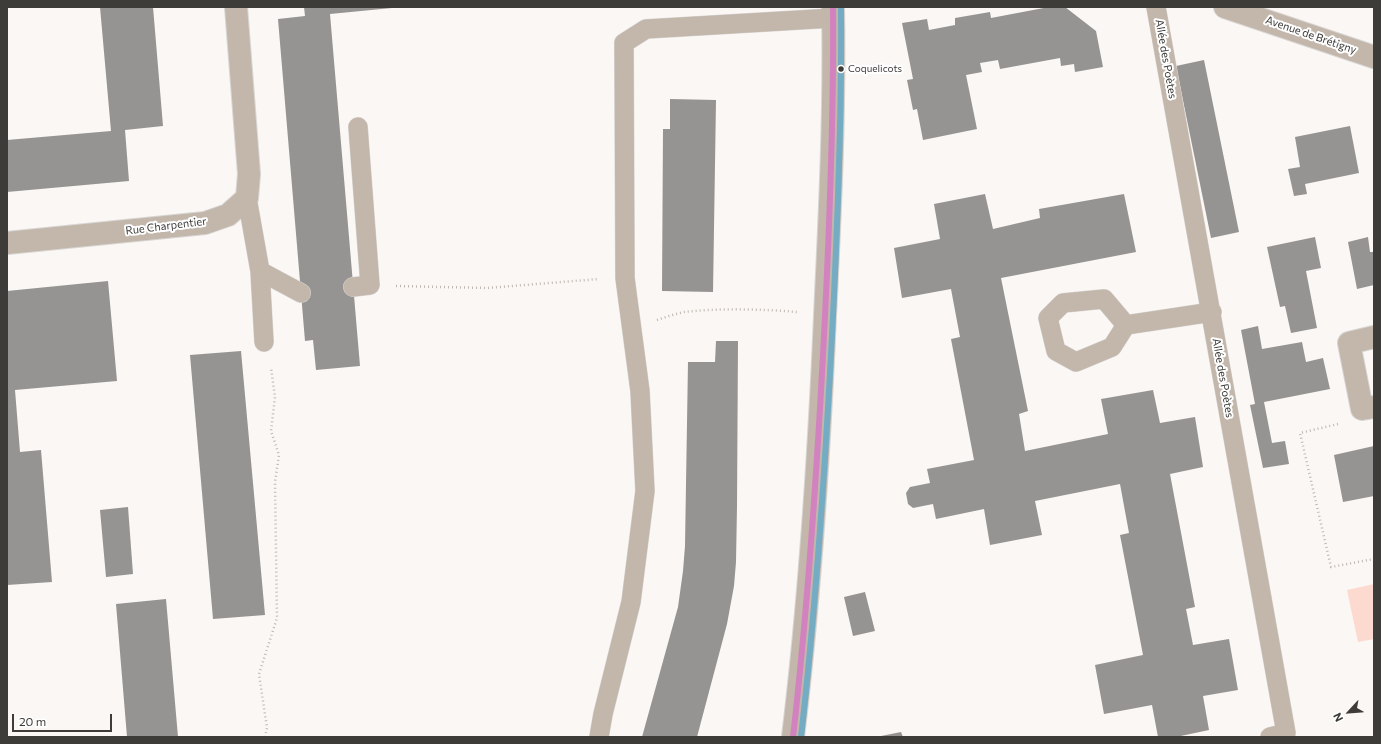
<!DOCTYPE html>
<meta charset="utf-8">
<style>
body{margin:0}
#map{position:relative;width:1381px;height:744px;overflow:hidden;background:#faf7f4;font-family:Commissioner,sans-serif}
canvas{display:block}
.frame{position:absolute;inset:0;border:8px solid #3d3c39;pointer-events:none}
.north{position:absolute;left:1329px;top:692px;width:40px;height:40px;-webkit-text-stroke:3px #fff;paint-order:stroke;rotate:244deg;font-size:11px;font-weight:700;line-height:16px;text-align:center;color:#3d3c39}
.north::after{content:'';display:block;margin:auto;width:14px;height:18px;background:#3d3c39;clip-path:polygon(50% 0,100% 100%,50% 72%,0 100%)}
.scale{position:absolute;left:12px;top:714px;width:100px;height:18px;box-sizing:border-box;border:2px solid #3d3c39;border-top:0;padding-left:5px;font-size:12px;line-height:14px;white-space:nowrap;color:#3d3c39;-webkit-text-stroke:3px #fff;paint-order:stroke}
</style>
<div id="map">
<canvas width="1381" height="744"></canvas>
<div class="frame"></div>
<div class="north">N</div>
<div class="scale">20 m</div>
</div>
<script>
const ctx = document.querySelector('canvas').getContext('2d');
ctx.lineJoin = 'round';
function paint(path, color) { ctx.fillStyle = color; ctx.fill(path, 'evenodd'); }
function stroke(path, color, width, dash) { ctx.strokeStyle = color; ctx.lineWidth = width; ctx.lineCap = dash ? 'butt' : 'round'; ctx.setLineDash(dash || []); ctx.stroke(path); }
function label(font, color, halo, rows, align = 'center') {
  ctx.font = font + ' Commissioner,sans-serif'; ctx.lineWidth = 4; ctx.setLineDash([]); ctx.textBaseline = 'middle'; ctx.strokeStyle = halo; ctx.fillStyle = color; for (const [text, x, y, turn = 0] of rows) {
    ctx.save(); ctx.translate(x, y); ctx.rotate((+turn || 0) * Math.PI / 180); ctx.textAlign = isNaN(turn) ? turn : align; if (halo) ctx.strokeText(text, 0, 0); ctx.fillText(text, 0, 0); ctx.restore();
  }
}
paint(new Path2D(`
 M1374 584V639L1358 642 1347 590Z`), '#fddad0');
paint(new Path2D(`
 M100 7H153L163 126 125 130 129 181 7 192V140L111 131Z
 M304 7H392V8L330 14 360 366 316 370 313 340 305 341 278 19 305 16Z
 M1049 7H1065L1096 31 1103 67 1075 72 1074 64 1061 66 1060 58 1000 69 998 60 980 63 982 72 966 75 977 129 923 140 917 109 913 110 907 80 913 79 902 23 927 19 929 30 955 25V18L990 12 991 18Z
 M1204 60 1239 232 1211 238 1176 66Z
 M670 99 716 100 713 292 662 291 663 129H670Z
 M1350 126 1359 173 1305 184 1307 194 1294 196 1288 169 1300 167 1295 137Z
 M985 194 993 229 1040 218 1039 209 1124 194 1136 252 1001 278 1028 411 1019 414 1025 451 1108 434 1101 399 1153 390 1160 423 1195 417 1203 467 1170 474 1195 607 1186 609 1193 645 1229 639 1238 690 1203 696 1209 730 1176 737H1158L1152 705 1104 714 1095 665 1143 655 1120 535 1129 533 1120 484 1035 501 1042 535 990 545 984 509 936 519 933 504 913 508 908 504 906 493 910 487 930 483 927 469 974 460 951 339 960 337 951 289 902 298 894 248 940 239 934 204Z
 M1315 237 1321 268 1306 271 1317 328 1291 333 1285 306 1280 307 1267 247Z
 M1368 237 1370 252H1374V285L1357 289 1348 242Z
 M108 281 117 381 15 390 20 452 41 450 52 582 7 585V291Z
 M1258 326 1262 349 1302 342 1306 362 1323 358 1330 389 1264 402 1272 443 1285 441 1289 464 1263 468 1250 405 1255 404 1241 330Z
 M716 341H738L737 506 736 562 734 586 727 624 697 737H642L678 607 683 571 685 546 688 362H715Z
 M241 351 265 615 213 619 190 355Z
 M1374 446V496L1343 502 1334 455Z
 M128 507 133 574 106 577 100 510Z
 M865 592 875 631 853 636 844 597Z
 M166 599 178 737H127L116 604Z
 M901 732 903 737H881V736Z`), '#959492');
const service = new Path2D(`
 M1156 7 1286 733 1270 737
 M247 198 260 271 264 342
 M260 271 301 293
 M353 287 370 285 358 127
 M1126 325 1112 347 1076 362 1056 351 1048 318 1063 303 1104 299 1126 325 1212 312
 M599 737 603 714 631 602 645 491 640 391 625 278 624 43 646 29 833 18`);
const minor = new Path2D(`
 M1225 7 1374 57
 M7 243 205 223 228 215 247 198 249 174 236 7
 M1374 337 1349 343 1362 409 1374 407`);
const tertiary = new Path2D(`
 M793 737C810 597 819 456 825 316 830 213 835 110 833 7`);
stroke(service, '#d7d5d3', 20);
stroke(minor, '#d7d5d3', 24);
stroke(tertiary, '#d7d5d3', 24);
stroke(new Path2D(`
 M396 286 487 288 599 279
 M657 320C666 317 675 314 684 312 720 308 761 309 797 312
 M1338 424 1300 433 1331 567 1374 559
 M265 737 267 728 259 674 277 618 275 482 279 455 271 431 275 397 271 368`), '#c0b7b0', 2.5, [1, 3]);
stroke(service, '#c3b6ab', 19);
stroke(minor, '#c3b6ab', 22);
stroke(tertiary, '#c3b6ab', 22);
stroke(new Path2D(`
 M793 737C809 597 818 456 825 316 830 213 834 110 833 7`), '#d282be', 6);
stroke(new Path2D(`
 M801 737C817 597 826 456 833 316 838 213 842 110 841 7`), '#74acc3', 6);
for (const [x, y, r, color] of [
 [841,69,3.5,"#3d3c39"]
]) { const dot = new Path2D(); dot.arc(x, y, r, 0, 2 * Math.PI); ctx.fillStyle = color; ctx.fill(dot); stroke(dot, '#fff', 1.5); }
label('10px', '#3d3c39', '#fff', [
 ["Coquelicots",848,69]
], 'left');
label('11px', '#3d3c39', '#fff', [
 ["Avenue de Brétigny",1311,35,19],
 ["Allée des Poètes",1166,59,80],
 ["Rue Charpentier",166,226,-7],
 ["Allée des Poètes",1223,378,80]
]);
</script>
